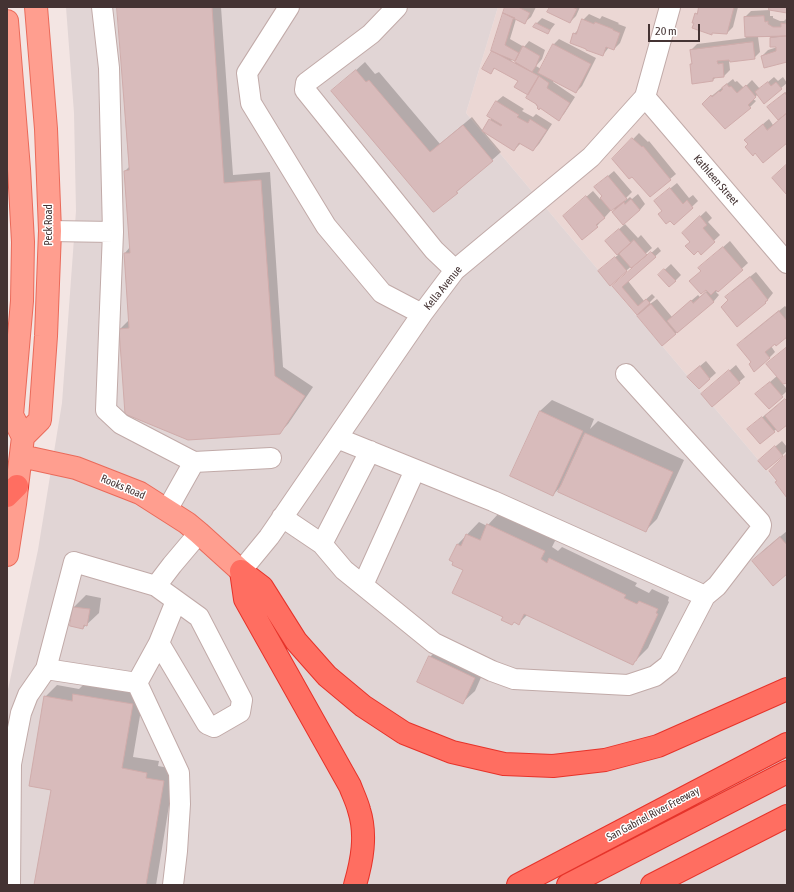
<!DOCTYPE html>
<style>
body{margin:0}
#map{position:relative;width:794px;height:892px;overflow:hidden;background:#f3e5e3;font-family:"Asap Condensed",sans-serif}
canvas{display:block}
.frame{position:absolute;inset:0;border:8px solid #433;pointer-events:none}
.scale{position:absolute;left:648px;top:24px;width:52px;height:18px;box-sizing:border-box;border:2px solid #433;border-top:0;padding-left:5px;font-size:12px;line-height:14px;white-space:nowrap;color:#433;-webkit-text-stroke:3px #fff;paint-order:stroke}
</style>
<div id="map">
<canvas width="794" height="892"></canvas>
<div class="frame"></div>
<div class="scale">20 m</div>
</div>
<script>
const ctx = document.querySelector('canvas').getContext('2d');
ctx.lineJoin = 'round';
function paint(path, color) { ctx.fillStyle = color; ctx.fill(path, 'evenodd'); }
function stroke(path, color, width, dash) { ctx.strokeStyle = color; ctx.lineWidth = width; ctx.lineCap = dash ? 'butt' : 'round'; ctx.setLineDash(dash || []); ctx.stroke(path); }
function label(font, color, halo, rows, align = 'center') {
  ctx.font = font + ' "Asap Condensed",sans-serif'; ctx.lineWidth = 3; ctx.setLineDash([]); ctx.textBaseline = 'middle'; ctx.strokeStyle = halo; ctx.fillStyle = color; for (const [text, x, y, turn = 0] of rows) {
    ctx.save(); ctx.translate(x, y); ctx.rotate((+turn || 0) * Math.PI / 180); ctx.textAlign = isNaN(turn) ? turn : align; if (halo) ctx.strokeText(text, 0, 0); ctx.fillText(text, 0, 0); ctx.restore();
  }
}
paint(new Path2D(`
 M498 7H787V494L466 113Z`), '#ebd7d4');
paint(new Path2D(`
 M66 7H498L466 113 787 494V885H7V694L38 550 62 403 76 211 74 113Z`), '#e1d5d5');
paint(new Path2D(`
 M118 7H221L233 175 270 172 283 367 313 387 288 424 279 433 120 329 129 320 125 253 130 247 125 171 130 166Z
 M506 7H536L531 17 525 22 516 19 510 39 524 47 529 41 545 50 542 59 536 66 541 69 553 45 559 39 596 58 582 86 576 92 553 80V82L575 97 564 114 558 119 541 107 539 109 519 80 495 68 491 72 494 51ZM512 59 516 61 515 64 511 62Z
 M551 7H580L576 16 570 22Z
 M700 7H738L733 27 727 33 696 14 699 11Z
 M770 10V16H773V18L780 21H784L787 18V61L762 56 768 50 781 46H771V37H758L760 52 754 58 729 61 730 70 724 76 716 77 713 80 691 64 693 63 691 50 697 44 746 38 745 17 751 11Z
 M589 14 600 19 602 16 619 23 618 24 626 27 620 43 614 49 609 47 603 55 574 34 580 28 583 20Z
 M542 18 555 24 548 33 536 24Z
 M365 62 375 74 379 72 440 144 472 117 483 131 492 118 489 116 497 101 503 96 524 109 522 111 533 117 536 114 552 124 539 144 533 150 521 143 514 150 484 132 501 152 435 211 333 91Z
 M774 77 778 81 783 77 787 83 781 88 758 94 753 99 756 101 750 107 709 98 733 79 735 82 737 81 744 88 752 80 760 89Z
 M787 91V141L749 144 751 134 769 119 773 125 779 120 768 107Z
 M639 133 648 142 649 141 676 174 670 179 633 175 614 159Z
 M614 171 632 192 624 200 625 201 630 197 632 199 638 194 645 204 640 210H615L613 208 597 226 582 238 570 211 593 191 600 199 603 196 595 187Z
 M677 183 689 198 693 195 698 201 674 224 663 211 661 196Z
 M706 211 712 218 708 222 720 235 701 253 691 242 689 227Z
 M625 224 638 238 641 235 652 248 610 285 605 266 618 255 606 241Z
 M730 241 748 263 716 292 719 295 714 301 662 345 639 315 613 287 658 247 661 251 628 281 644 301 652 294 655 297 649 303 650 304 657 299 672 317 698 295 700 297 708 290 702 271 705 263Z
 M671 264 681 275 675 281 659 275Z
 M756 272 773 293 766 302 737 326 729 300 732 291Z
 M785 306 787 308V335L771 346 775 352 769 358 752 362 744 339Z
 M787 347V382L782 383 787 389V391L769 408 763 388 777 376Z
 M706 361 716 373 699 388 694 371Z
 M736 365 745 377 739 382 708 389Z
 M787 398V423L774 431 755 423Z
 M552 400 594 419 590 429 598 421 684 460 657 519 646 530 561 486 553 495 540 411Z
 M782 441 787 447V451L766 469 765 455Z
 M499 513 556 539 552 547 558 551 562 547 637 583 635 586 649 593 652 589 669 597 668 601 669 602 648 648 633 663 528 614 519 623 504 616 464 569 458 544 479 522 487 526Z
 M787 531V573L754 561 765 549Z
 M86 595 101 598 99 613 83 628 71 626 74 607Z
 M442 645 486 666 475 691 463 702 430 657Z
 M86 682 144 692 133 757 159 761 158 766 175 769 156 885H35L52 789 45 697 57 685 79 689Z`), '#0003');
const building = new Path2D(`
 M117 7H212L224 183 261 180 275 376 305 396 280 434 188 440 125 414 119 329 129 328 124 253H130L124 171 129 170Z
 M505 7H518L530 13 525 24 503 13Z
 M550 7H572L577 9 570 23 547 12Z
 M699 7H734L727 34 712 33V35L692 28 694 23H692L695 13 697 14Z
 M769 7H787V13L769 10Z
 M503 13 515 18 513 19 505 45 519 53 515 61 491 51Z
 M764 16 765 22 768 21V24L773 27H781V23L787 24V36L745 37 744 17Z
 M582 19 594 24 595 22 613 29V30L620 33 614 50 606 47 603 56 586 50V49L570 43 573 33 576 34Z
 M536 23 550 30 548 34 533 27Z
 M787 36V62L764 68 761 56 776 51V47H770V38Z
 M753 42 755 59 730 62 729 60 717 61 718 64 723 63 724 77 713 78V81L692 84 690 64H692L690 50Z
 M553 44 591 64 576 93 538 73Z
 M523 46 540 56 536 66 532 72 515 62Z
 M492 51 539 76 528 95 514 87 518 81 494 68 491 74 482 69Z
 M356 70 366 82 369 80 430 152 463 125 493 161 456 192 458 193 434 212H433L331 91Z
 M539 76 549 83 547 88 570 103 559 121 540 108 539 110 537 108 538 107 536 104 526 98Z
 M768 82 771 86 776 82 782 89 764 104 755 92Z
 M727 84 729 87 731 86 737 93 746 85 756 97 748 105 751 108 725 129 702 104 711 95 712 97 719 91 720 92 723 89 722 88Z
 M785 93 787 96V113L778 120 767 107Z
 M496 101 519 115 517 117 528 123 530 119 547 130 533 151 519 143 514 151 482 131 489 119 501 126 502 125 487 116Z
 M787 113V143L763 163 755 153 753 156 745 147 748 144 744 140 763 124 767 130Z
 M632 138 642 147 643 146 671 180 650 197 632 177 629 179 612 159Z
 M787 164V193L786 194 772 178Z
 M608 176 627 199 611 211 600 198 602 196 594 187Z
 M670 188 683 204 687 200 693 208 674 225 670 221 666 224 658 214 662 211 654 201Z
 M586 196 605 218 596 225 598 227 582 240 563 216Z
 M631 199 640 210 623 225 612 212 624 202 625 204Z
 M700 216 707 225 703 228 715 242 701 255 698 251 694 255 685 246 690 242 682 233Z
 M619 229 631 243 617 255 605 241Z
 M634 240 647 255 631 268 619 254Z
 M723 247 743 270 718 292 716 290 711 295 706 290 701 294 689 281 701 271 698 268Z
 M651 252 656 257 622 287 638 306 646 299 650 303 637 315 612 286Z
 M615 257 627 271 610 286 598 271Z
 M664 269 676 281 669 287 658 275Z
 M750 277 768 300 765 302 766 303 737 327 721 307 728 300 725 297Z
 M706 292 714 302 677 333 667 321 691 300 693 303Z
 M651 304 676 334 662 346 637 316Z
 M779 311 787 321V337L776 346 775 344 765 352 770 358 754 372 749 364 751 362 737 345Z
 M787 347V383L783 384 766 364Z
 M700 366 710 379 699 389 687 377Z
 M729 370 740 383 712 407 701 394Z
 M770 382 783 397 769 409 755 394Z
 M785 399 787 401V425L778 432 765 416Z
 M540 411 583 431 553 496 510 476Z
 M762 417 775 432 760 444 747 429Z
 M585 433 673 472 646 532 558 492Z
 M775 446 783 456 766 470 758 461Z
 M787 454V498L775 482 777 481 769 471Z
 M487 524 545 551 541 559 547 563 549 558 626 595 624 598 637 604 639 601 658 609 656 613 658 614 636 661H635L633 665 524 614 519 625 514 622 512 625 501 620 503 617 452 593 463 570 452 565 453 562 449 560 457 544 461 546 466 534 480 540Z
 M780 537 787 545V574L773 586 752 561Z
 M73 607 90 609 87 626 84 625 83 629 70 626Z
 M429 656 475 678 463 704 417 682Z
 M73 694 133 704 122 768 147 773 146 778 164 781 146 885H34L51 790 29 786 44 696 72 701Z`);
paint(building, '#d8bbbb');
stroke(building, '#d0acab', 1);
const minor = new Path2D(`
 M102 7 109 68 113 232
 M289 7 247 73 251 103 326 226 382 293 422 314
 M397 7 371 34 306 83 305 90 434 250 455 270
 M645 97 787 263
 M50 231 113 232 106 410 121 424 194 462 167 510
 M337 438 493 501 705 596
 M194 462 271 458
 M282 517 322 544 344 570 434 643 492 671 514 679 628 685 655 676 669 665 705 596 717 586 760 530 761 525 760 522 626 374
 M322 544 370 451
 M241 571 269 537 422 314 455 270 591 157 645 97 670 7
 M363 585 415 470
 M156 586 172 565 199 533
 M159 643 137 683 46 669 74 562 156 586 199 617 242 700 240 712 214 727 207 724 159 643 176 601
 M137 683 179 773 180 804 177 851 173 885
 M10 885 11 764 21 713 28 695 46 669`);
const major = new Path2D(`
 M7 21 19 169 23 242 22 301 12 415 23 437 15 504 7 555
 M23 437 40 420 46 336 50 231 46 129 36 7
 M21 456 76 468 140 493 187 523 199 533 241 571`);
const highway = new Path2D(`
 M7 496 17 486
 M241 571 262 587 296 641 327 676 363 706 404 733 452 752 504 764 553 766 605 760 658 746 787 689
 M241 571 245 599 350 786C353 794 357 802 359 810 367 835 362 861 355 885
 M518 885 787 744
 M568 885 787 772
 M652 885 787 816`);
stroke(minor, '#c1aaa8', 22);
stroke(major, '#ea6a5a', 24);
stroke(highway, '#e6332a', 24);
stroke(minor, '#fff', 20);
stroke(major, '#ff9e8f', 22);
stroke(highway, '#ff6e61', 22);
label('11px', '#433', '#fff', [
 ["Kathleen Street",716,180,49],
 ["Peck Road",49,225,-90],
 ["Kella Avenue",443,288,-51],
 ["Rooks Road",123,487,23],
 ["San Gabriel River Freeway",653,814,-28]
]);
</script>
